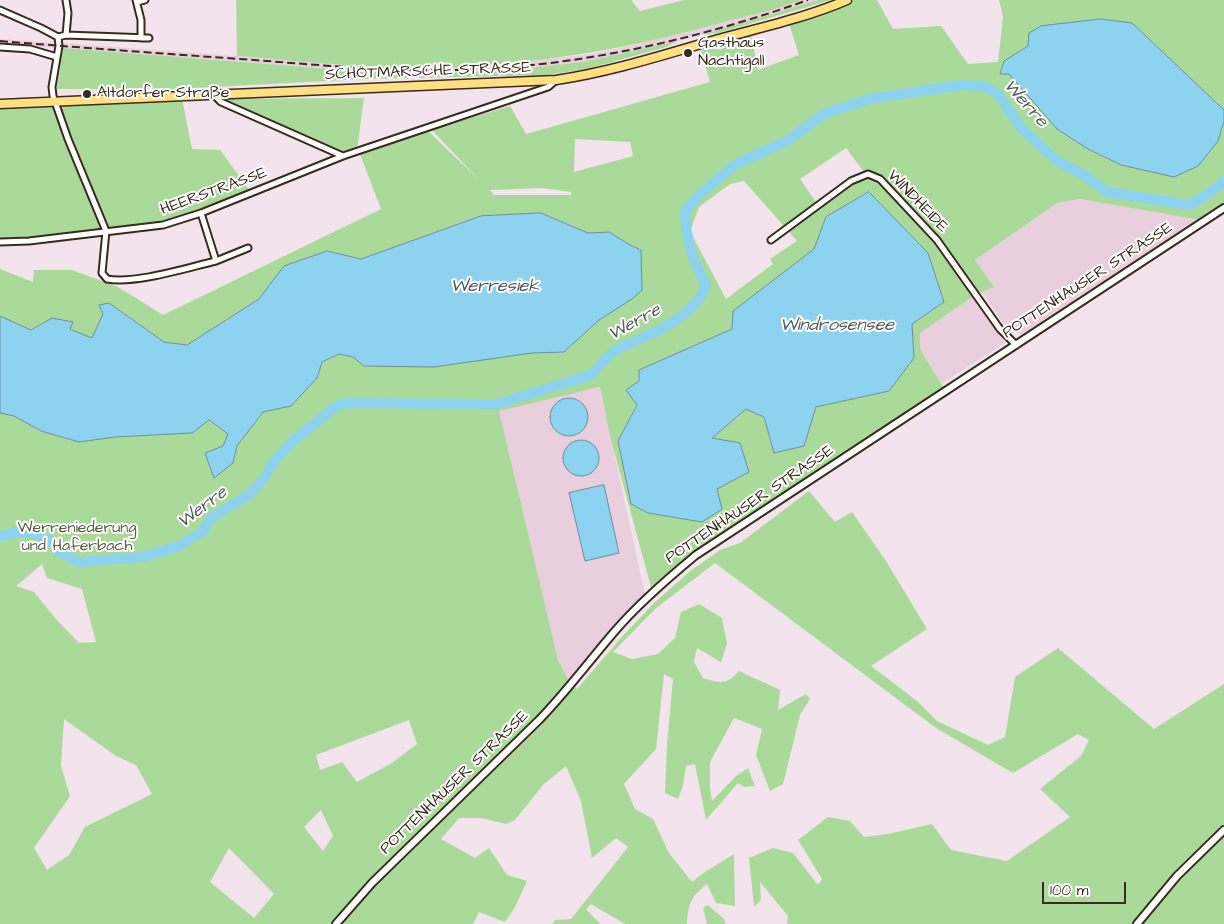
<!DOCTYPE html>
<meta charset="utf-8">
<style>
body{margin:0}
#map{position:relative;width:1224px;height:924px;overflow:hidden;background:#f2e3ec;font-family:"Architects Daughter",sans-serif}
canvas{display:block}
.scale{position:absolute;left:1042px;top:882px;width:84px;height:22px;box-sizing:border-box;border:2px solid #3b2a1e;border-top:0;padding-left:6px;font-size:15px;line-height:18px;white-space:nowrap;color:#3b2a1e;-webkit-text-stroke:4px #fff;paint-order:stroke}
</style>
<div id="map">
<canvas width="1224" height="924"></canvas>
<div class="scale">100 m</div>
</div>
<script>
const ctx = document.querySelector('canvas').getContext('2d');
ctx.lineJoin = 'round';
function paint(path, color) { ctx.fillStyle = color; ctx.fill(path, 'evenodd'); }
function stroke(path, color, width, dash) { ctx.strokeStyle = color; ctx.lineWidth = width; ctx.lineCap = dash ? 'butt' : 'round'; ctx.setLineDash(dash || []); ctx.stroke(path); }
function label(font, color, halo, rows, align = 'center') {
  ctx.font = font + ' "Architects Daughter",sans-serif'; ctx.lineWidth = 4; ctx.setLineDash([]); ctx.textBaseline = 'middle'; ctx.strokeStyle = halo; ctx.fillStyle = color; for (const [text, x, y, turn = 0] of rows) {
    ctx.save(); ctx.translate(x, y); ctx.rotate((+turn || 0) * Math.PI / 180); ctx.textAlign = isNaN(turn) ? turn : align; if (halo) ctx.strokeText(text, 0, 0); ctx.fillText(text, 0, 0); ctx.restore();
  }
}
paint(new Path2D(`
 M801 0H818L702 35 622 55 583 62 511 70 432 74 331 69 63 48V43L382 67 433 68 510 64 592 54 629 46 701 29Z
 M0 39 57 43 56 48 0 44Z
 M1080 199 1200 220 1021 335 1006 328 982 292 994 287 975 260 1057 203Z
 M972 297 1005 343 941 384 920 349V333Z
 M600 388 645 595 628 613 570 683 558 660 494 407Z`), '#e9cfde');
paint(new Path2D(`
 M236 0H632L633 3 640 11 684 0H801C779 9 755 14 732 20 634 48 536 65 434 68 369 69 303 61 237 56Z
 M818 0H831L718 33 702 35Z
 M854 0H877L893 29 941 26 968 64 998 62 1003 17 999 0H1224V110L1132 23 1028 46 1004 61 1000 74H1009L1057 129 1088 149 1121 165 1218 141 1224 121V204L1200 220 1080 199 1057 203 975 260 994 287 977 294 939 237 891 187 888 192 934 242 972 297 920 333V349L945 390 716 537 652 591 610 436 600 387 499 411 558 660 570 683 577 689 620 639 653 604 689 572 720 550 740 543 809 491 835 522 852 512 886 561 927 629 871 666 917 701 937 721 988 745 1005 737 1015 677 1058 648 1154 729 1224 684V924H787L788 916 760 882 761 900 754 907 749 858 773 848 793 853 818 885 822 879 798 840 828 817 850 821 864 837 888 834 932 824 951 850 1007 861 1070 817 1040 789 1081 756 1089 740 1078 734 1013 773 936 728 715 563 655 609 613 652 632 659 658 654 675 638 681 612 699 604 722 618 727 644 721 662 697 648 694 662 703 678C720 683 727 685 739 671L780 690 778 710 806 694 810 699 800 715 783 784 770 791 756 755 762 729 734 718 710 762V788L712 801 736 776 748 768 755 786 744 787 738 783 706 820 695 764 686 766 683 786 678 799 665 793 667 745 673 679 664 674 656 749 624 784 635 809 653 819 669 853 692 882 705 872 734 854 735 906 716 903 707 884C691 897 688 903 687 924H625L591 904 586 909 600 924H552L555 920 571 919 628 847 616 838 592 858 581 801 566 766 543 785 515 820 506 824 481 818H459L441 839 475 858 489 848 507 875 527 881 515 907 505 922 479 912 473 924H0V413L14 416 41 431 79 442 208 420 228 434 223 446 233 463 237 446 263 412 291 406 317 378 322 362 339 354 353 357 564 352 599 320 632 299 641 249 630 246 609 232 588 233 541 213 481 216 361 259 327 251 285 266 259 299 187 345 164 342 109 303 92 338 69 329 72 322 52 318 31 330 0 316V269L33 282 34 270H72L118 287 163 315 381 209 360 154 428 131 479 180 432 130 510 106 526 134 710 82 701 51 751 35 758 70 799 55 789 24ZM575 139 630 142 633 156 574 172ZM846 148 864 172 845 181 816 202 800 179ZM744 181 797 241 770 259 773 264 726 299 690 231 699 207 730 184ZM542 188 571 192V195H494L490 190ZM869 192 928 253 944 302 912 324 914 358 889 391 816 407 804 446 774 453 764 417 746 409 712 438 717 489 618 441 637 404 639 370 732 329 733 311 814 249 826 217ZM42 564 47 578 82 589 96 642 79 643 55 618 34 592 16 586ZM64 719 116 756 136 765 152 794 85 827 69 855 47 870 34 848 70 796 61 766ZM409 720 417 744 392 763 357 782 342 762 320 770 316 755ZM321 810 333 836 323 851 304 827ZM229 848 274 894 254 918 210 882Z
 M679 41 666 47 587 69 547 75 365 79 174 89H57L63 48 331 69 432 74 511 70 583 62Z
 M364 98 357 150 342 152 222 99Z
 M182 99 192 149 220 150 250 191 164 222 32 237 0 239V107Z
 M708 905 724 919 726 924H707L703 908Z`), '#aada9a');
const water = new Path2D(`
 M1101 19 1132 23 1224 110V121L1218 141 1198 166 1174 177 1121 165 1088 149 1057 129 1009 74H1000L1004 61 1028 46 1029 33 1041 26Z
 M869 192 928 253 944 302 912 324 914 358 889 391 816 407 804 446 774 453 764 417 746 409 712 438 740 443 749 472 717 489 722 509 702 522 648 513 631 504 618 441 637 405 626 390 639 381V370L732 329 733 311 814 249 826 217Z
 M541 213 588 233 609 232 630 245 641 250 642 290 632 299 599 320 564 352 532 353 434 367 364 366 353 357 339 354 322 362 317 378 291 406 263 412 237 446 233 463 214 478 205 453 223 446 228 434 209 420 192 433 115 437 79 442 41 431 14 416 0 413V316L31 330 52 318 73 322 70 329 92 338 103 314 99 305 109 303 164 342 187 345 259 299 284 266 327 251 361 259 481 216Z
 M550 417a19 19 0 1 1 38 0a19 19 0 1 1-38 0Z
 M563 458a18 18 0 1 1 36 0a18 18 0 1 1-36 0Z
 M604 485 619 553 585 561 569 493Z`);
paint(water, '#8dd2ee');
stroke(water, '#6c8f9b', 1);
stroke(new Path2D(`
 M0 536 19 532 33 533 50 540 60 552 78 562 143 557 179 546 202 532 211 518 250 494 265 477 275 460 294 440 338 405 349 403 497 404 591 375 612 352 665 327 686 313 701 297 706 284C691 258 686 240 685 211L698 196 736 164 789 140 823 114 869 99 962 85 984 86 998 94 1021 128 1056 160 1085 176 1107 192 1190 205 1218 187 1224 180`), '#8dd2ee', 10);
const minor = new Path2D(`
 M66 0 68 13 66 35
 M136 0 141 20V38
 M137 2 145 0
 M0 10 41 28 58 37 66 35 149 38
 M58 37 59 46 52 87 53 96 68 139 106 231 102 273 107 279C136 284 186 268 216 261L201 213
 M0 47 30 49 57 57
 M214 95 221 102 343 156
 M771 240 851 181 868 174 880 179 937 240 1000 329 1016 345
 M0 242 29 241 163 225 201 213 343 156 548 87 555 81
 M216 261 248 248`);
const tertiary = new Path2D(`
 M336 924 372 883 540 719C567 691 590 660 615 631 639 603 667 579 696 555L1224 208
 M1137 924 1177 876 1224 830`);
const primary = new Path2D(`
 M0 104 556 80C610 72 663 55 715 40 759 28 805 18 847 0`);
stroke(minor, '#3b2a1e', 9);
stroke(tertiary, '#3b2a1e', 10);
stroke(primary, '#3b2a1e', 11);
stroke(minor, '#fff', 5);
stroke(tertiary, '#fff', 6);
stroke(primary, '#ffdf80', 8);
stroke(new Path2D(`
 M0 41C85 48 169 54 254 60 330 66 407 73 483 69 594 63 704 37 808 0`), '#3b2a1e', 2, [8, 4]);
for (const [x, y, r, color] of [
 [688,53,5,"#3b2a1e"],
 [87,94,5,"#3b2a1e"]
]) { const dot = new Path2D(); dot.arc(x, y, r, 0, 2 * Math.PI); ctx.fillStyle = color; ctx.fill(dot); stroke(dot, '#fff', 2); }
label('16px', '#3b2a1e', '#fff', [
 ["Gasthaus",698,44],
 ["Nachtigall",698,62],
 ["Altdorfer Straße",97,94]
], 'left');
label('16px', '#3b2a1e', '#fff', [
 ["SCHÖTMARSCHE STRASSE",428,72,-2],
 ["HEERSTRASSE",214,192,-20],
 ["WINDHEIDE",917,202,46],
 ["POTTENHAUSER STRASSE",1088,281,-33],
 ["POTTENHAUSER STRASSE",750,505,-34],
 ["POTTENHAUSER STRASSE",455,783,-44]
]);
label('16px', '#5c5f43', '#fff', [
 ["Werreniederung",77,529],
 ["und Haferbach",77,547]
]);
label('italic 18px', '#545c5c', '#fff', [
 ["Werre",1025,104,48],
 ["Werresiek",495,287],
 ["Werre",635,323,-29],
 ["Windrosensee",837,326],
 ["Werre",203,508,-37]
]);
</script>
